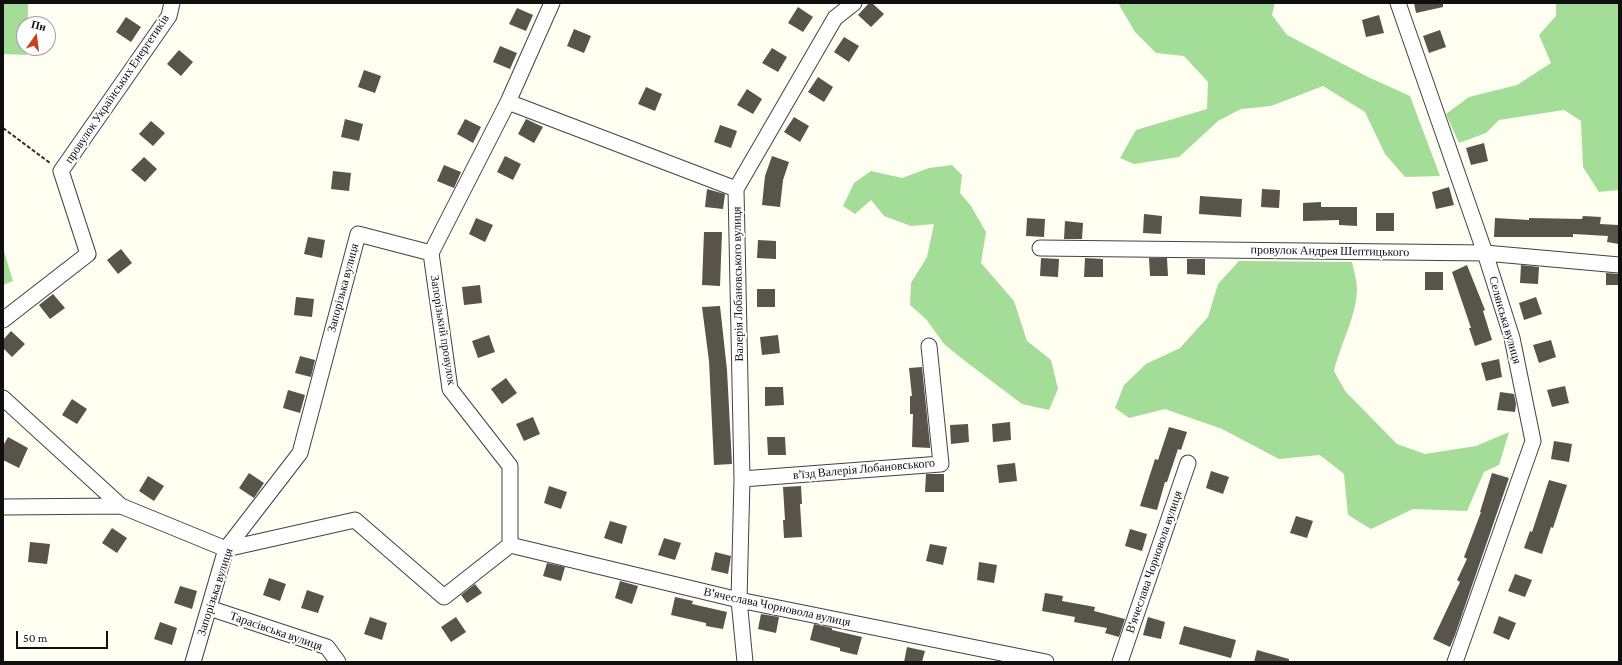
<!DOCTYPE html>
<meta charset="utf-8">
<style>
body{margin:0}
#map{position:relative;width:1622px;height:665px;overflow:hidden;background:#fefff1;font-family:"Crimson Pro",serif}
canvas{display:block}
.frame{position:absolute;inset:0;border:4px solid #0f0f0f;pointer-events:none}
.north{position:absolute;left:16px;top:16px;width:40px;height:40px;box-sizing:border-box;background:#fff;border:1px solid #9f9f9f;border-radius:50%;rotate:14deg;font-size:11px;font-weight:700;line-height:16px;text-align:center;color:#0f0f0f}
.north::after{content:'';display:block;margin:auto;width:14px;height:18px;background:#c64320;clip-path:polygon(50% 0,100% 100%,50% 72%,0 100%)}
.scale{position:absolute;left:16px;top:631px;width:92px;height:18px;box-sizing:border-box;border:2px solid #0f0f0f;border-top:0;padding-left:5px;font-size:12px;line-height:14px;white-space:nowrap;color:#0f0f0f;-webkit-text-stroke:3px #fff;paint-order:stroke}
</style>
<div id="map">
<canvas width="1622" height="665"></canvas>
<div class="frame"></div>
<div class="north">Пн</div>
<div class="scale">50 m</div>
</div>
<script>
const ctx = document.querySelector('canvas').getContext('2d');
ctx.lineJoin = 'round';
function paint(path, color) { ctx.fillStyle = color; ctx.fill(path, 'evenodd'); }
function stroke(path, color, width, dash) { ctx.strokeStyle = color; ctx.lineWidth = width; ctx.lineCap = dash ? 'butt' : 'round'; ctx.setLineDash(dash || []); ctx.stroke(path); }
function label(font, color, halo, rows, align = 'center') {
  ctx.font = font + ' "Crimson Pro",serif'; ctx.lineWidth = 4; ctx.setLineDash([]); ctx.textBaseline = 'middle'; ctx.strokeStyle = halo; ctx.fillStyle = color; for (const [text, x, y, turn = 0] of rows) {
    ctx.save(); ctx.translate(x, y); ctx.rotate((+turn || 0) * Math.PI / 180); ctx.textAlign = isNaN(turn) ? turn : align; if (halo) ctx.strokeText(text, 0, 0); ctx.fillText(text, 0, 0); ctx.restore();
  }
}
paint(new Path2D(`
 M3 3H28V24H24V48H27V55L3 54Z
 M1118 3H1275L1272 15 1287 35 1368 77 1410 96 1440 176 1405 177 1385 154 1365 112 1323 86 1271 106 1241 109 1218 121 1179 157 1134 164 1120 158 1136 130 1207 109 1208 82 1184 56 1156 53 1135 32Z
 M1556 3H1619V190L1599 192 1583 167 1581 121 1564 110 1499 120 1486 133 1459 143 1446 114 1469 97 1517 85 1551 63 1539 35 1556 16Z
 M952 165 962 175 960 193 971 206 986 232 981 263 1014 301 1027 341 1051 360 1058 389 1049 410 1022 404 965 361 944 344 926 319 910 305 911 283 927 257 934 224 911 226 884 216 871 200 855 214 843 206 854 183 871 171 902 178 929 168Z
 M3 248 13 281 3 285Z
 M1239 261 1352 262C1354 271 1357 281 1357 290 1356 317 1340 345 1334 371L1345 391 1397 444 1425 454 1476 446 1509 432 1499 465 1484 472 1467 511 1413 509 1371 529 1348 515 1344 474 1320 455 1279 459 1222 429 1165 409 1129 418 1115 408 1124 385 1146 364 1180 348 1208 317 1218 284Z`), '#a4dd97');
paint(new Path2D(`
 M869 3H872L884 14 871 27 858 15Z
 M1414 3H1443V7L1416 13Z
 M798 7 813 17 803 32 788 23Z
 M517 8 533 15 526 31 509 24Z
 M1379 15 1384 33 1366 37 1362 20Z
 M126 17 141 27 131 42 116 32Z
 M574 29 591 36 584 53 567 46Z
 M1440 30 1446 47 1429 53 1423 36Z
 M844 37 859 46 849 62 834 52Z
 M500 46 517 53 510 69 493 62Z
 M772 48 787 57 778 72 762 63Z
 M179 50 193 62 181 76 167 64Z
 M364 70 381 76 375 93 358 87Z
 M818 77 833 87 824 102 808 92Z
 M646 87 662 94 655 111 638 104Z
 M747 89 762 99 753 114 737 105Z
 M794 117 809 126 800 142 784 132Z
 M345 119 363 124 359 141 341 137Z
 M465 119 481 127 473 143 457 134Z
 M526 119 543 127 534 143 518 134Z
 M151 121 165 133 153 146 139 134Z
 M720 125 737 131 731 148 714 142Z
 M1484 143 1488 161 1471 165 1466 148Z
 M505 156 521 164 513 180 497 172Z
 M772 156 789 162 783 180 780 207 762 205 765 176Z
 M144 157 157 169 145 182 131 170Z
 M444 165 461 172 454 188 437 181Z
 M333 171 351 173 349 191 331 189Z
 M1449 187 1454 205 1436 209 1432 192Z
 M707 189 725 194 723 209 705 207Z
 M1262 189 1280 190 1279 208 1261 207Z
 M1200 196 1242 199 1241 217 1199 214Z
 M1321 202V207H1357V226L1339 225V220L1303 221V203Z
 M1376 213H1394V231H1376Z
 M1144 214 1162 216 1161 234 1143 233Z
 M1583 216 1601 217 1600 224 1619 225V244L1607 242 1608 236 1573 234V237H1494L1495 218 1529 220V218L1582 219Z
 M476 218 493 225 485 242 469 234Z
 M1027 218 1045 219 1044 237 1026 236Z
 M1065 221 1083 223 1082 239H1064Z
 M704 232H722L720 286 702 285Z
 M308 237 325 240 322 258 304 254Z
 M758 240 776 241V259L757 258Z
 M121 249 132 263 118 274 107 260Z
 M1041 258 1059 259 1058 277 1040 276Z
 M1085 258 1103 259V277H1084Z
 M1149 258H1167L1168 276H1150Z
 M1187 259H1205V275L1187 274Z
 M1467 265 1485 310 1483 311 1492 340 1475 346 1469 328H1471L1452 272Z
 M1521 265 1539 267 1538 284 1520 283Z
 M1425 272H1443V290H1425Z
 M1606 273 1619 274V285H1606Z
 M480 285 482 303 464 305 462 287Z
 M757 289H775V307H757Z
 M53 294 65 308 50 319 39 305Z
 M296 297 314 299 312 317 294 315Z
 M1536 297 1542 314 1524 320 1519 303Z
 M720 306 727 370 732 464 714 465 709 361 702 307Z
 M11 331 25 344 12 357 3 348V340Z
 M489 335 495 352 478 358 472 341Z
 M778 335 780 353 762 355 760 337Z
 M1551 340 1556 357 1539 363 1533 345Z
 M300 356 315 360 311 377 295 373Z
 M1499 359 1502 377 1486 381 1481 363Z
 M922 367 930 445V448L912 447 913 414H910V396H912L909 368Z
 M506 378 517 393 502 404 491 389Z
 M1565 386 1569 403 1552 407 1547 390Z
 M765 387H783L784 405 765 406Z
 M288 390 305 395 300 413 283 408Z
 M1500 392 1514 394 1516 404 1515 412 1497 410Z
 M72 399 87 409 77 424 62 415Z
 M533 417 540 434 524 441 516 424Z
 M1010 422 1011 440 993 442 992 424Z
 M968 424 969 442 951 444 950 425Z
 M1169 427 1187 432 1181 450 1178 449 1167 482H1165L1157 510 1140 506 1155 459 1158 460Z
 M8 437 28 448 19 468 3 460V446Z
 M767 437H785L786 455H768Z
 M1554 441 1572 444 1569 462 1551 459Z
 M1015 463 1017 481 999 483 997 465Z
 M1211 471 1229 477 1223 494 1206 488Z
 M249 473 264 483 254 498 239 488Z
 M1492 473 1509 478 1455 635 1450 647 1433 639 1460 582 1457 580 1467 559 1464 557 1481 512H1480Z
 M926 474H944V492H925Z
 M148 476 164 486 154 501 139 491Z
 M1549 480 1567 485 1553 528 1551 527 1542 554 1524 548 1530 531 1532 532Z
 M549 486 567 492 561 509 544 503Z
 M801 486 802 504H800L802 537 784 538 783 520H785L783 487Z
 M1296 516 1313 521 1307 538 1290 533Z
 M610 521 627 526 622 544 604 538Z
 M112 528 127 538 117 553 102 543Z
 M1130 529 1147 534 1142 551 1125 546Z
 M664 538 681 543 675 560 658 555Z
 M30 542 50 544 47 564 28 562Z
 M930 544 947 547 943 565 926 561Z
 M715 552 731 556 728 574 711 570Z
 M979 562 997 565 994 583 977 580Z
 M547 563 565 567 561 581 543 576Z
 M1515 574 1532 580 1525 597 1508 591Z
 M269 578 286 584 280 601 263 595Z
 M620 581 638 586 632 604 615 598Z
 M475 584 482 593 467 603 461 595Z
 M180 586 197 591 192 609 174 603Z
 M307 590 324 596 318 613 301 608Z
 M1045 593 1063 596 1062 601 1095 607 1094 611 1125 619 1119 637 1105 633 1107 628 1074 622 1075 617 1042 611Z
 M675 597 693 601 692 604 727 612 723 629 706 626V623L671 615Z
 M761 614 779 617 776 633 758 629Z
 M1499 616 1516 623 1509 640 1493 633Z
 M370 617 387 623 382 640 364 634Z
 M456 617 466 632 451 642 441 627Z
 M1148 617 1165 622 1161 639 1143 635Z
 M160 622 177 628 172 645 154 639Z
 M814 624 832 628V630L862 637 857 655 840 651V648L810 640Z
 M1184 626 1236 640 1231 658 1179 644Z
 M907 647 925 651 922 662H904Z
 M1257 650 1289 659V662H1254Z`), '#58534b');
const street = new Path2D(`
 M1398 3 1485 253 1512 338 1533 441 1455 662
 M508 102 736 189
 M1040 248 1485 253 1619 265
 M3 320 88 254 61 171 169 16 172 3
 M3 398 121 506
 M742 479 941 464 929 346
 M3 507 121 506 226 549 355 520 444 597 510 545V466L450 389 431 253
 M510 545 739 600 1046 662
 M209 608 327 647 338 662
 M193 662 226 549 300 453 358 234 431 253 508 102 552 3
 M745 662 739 600 742 479 736 189 835 18 854 3
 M1120 662 1188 463`);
stroke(street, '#424242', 17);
stroke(new Path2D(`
 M3 128 50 163`), '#313131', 2, [4, 2]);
stroke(street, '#fff', 15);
label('12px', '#0f0f0f', '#fff', [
 ["провулок Українських Енергетиків",117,89,-56],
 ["провулок Андрея Шептицького",1330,251,1],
 ["Валерія Лобановського вулиця",738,284,-91],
 ["Запорізька вулиця",343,288,-75],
 ["Селянська вулиця",1505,320,74],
 ["Запорізький провулок",443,330,81],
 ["в’їзд Валерія Лобановського",864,469,-5],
 ["В'ячеслава Чорновола вулиця",1154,562,-71],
 ["Запорізька вулиця",215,592,-72],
 ["В'ячеслава Чорновола вулиця",777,607,12],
 ["Тарасівська вулиця",276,631,19]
]);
</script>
